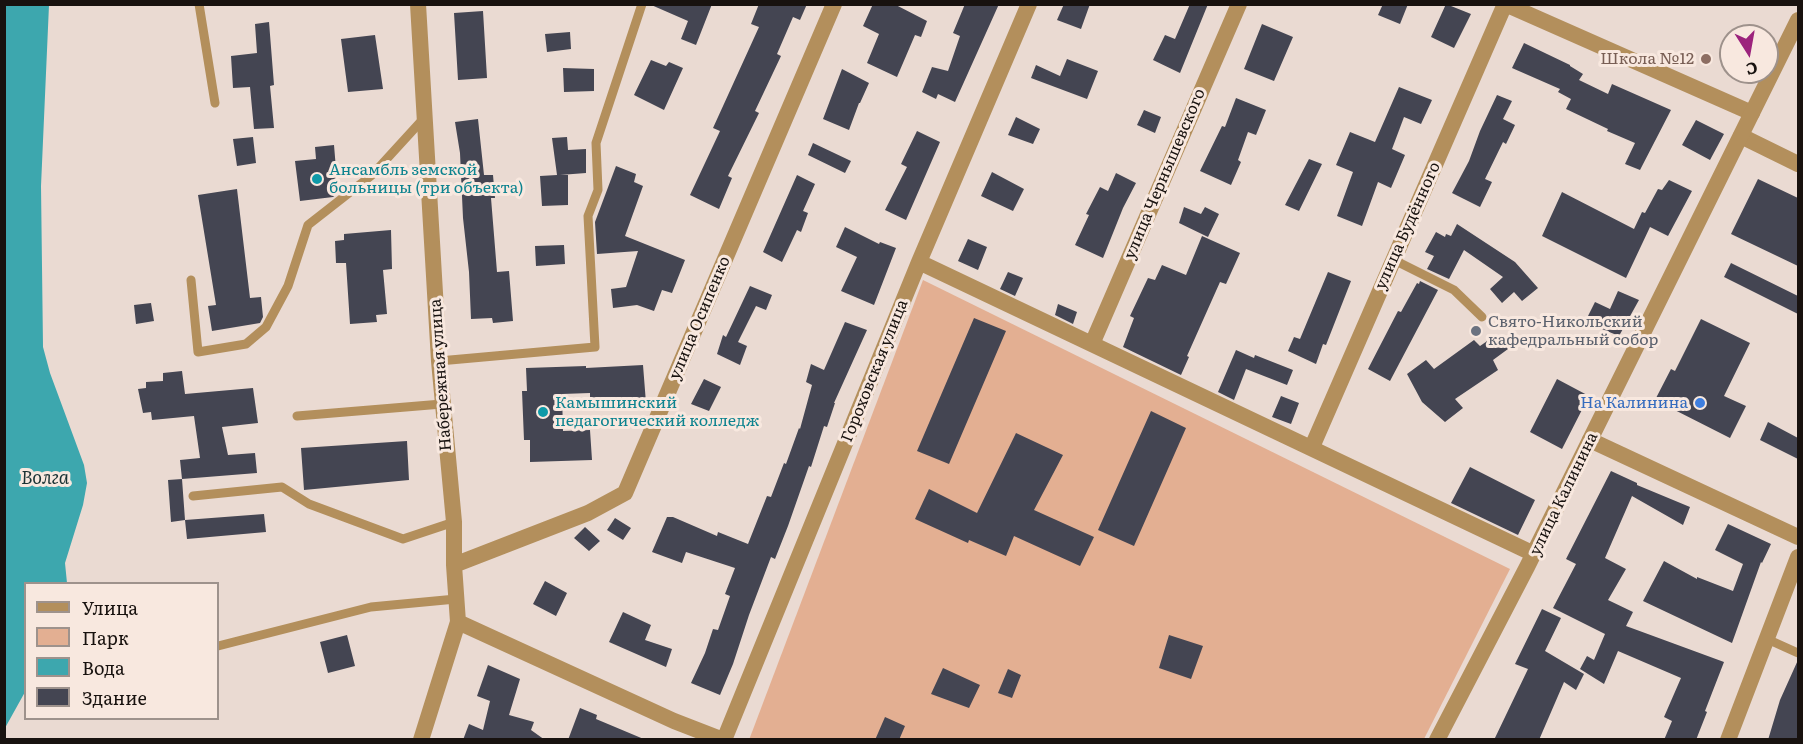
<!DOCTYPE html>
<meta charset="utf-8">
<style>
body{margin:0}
#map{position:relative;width:1803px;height:744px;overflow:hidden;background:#eadad2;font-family:Literata,serif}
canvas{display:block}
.frame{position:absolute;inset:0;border:6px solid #18120f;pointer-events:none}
.legend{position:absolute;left:24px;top:582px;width:195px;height:138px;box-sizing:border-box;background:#f8e8df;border:2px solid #9e928c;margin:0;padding:8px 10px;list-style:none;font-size:18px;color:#18120f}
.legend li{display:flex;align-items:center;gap:12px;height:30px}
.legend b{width:30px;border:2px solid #9e928c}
.north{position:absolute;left:1719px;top:24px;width:60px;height:60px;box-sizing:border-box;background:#f8e8df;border:2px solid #9e928c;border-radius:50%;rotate:169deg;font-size:16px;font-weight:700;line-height:24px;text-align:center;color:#18120f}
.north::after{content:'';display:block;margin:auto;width:21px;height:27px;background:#9c237c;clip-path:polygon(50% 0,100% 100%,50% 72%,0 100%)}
</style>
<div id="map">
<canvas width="1803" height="744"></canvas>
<div class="frame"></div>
<ul class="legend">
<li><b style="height:8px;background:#b38f5c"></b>Улица</li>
<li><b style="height:16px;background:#e3af92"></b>Парк</li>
<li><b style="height:16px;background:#3da7ae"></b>Вода</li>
<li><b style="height:16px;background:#444552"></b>Здание</li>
</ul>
<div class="north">С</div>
</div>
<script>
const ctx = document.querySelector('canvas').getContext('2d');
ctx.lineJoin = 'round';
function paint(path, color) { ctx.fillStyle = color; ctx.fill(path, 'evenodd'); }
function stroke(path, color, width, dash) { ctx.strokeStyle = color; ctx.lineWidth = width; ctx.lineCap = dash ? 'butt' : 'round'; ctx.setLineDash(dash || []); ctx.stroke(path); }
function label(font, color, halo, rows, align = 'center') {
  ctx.font = font + ' Literata,serif'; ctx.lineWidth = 6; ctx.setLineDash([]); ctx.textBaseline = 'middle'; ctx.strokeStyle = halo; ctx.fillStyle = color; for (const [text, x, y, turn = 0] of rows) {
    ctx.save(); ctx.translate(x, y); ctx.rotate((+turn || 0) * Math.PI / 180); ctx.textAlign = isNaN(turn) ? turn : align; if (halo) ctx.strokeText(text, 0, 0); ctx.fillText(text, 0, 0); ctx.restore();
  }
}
paint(new Path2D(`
 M923 280 1510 569 1424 739 749 740Z`), '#e3af92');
paint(new Path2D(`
 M5 4 49 5 41 186 43 347 50 373 84 465 87 483 83 505 65 563 67 583 26 584 25 692 5 728Z`), '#3da7ae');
paint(new Path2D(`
 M649 4H712L696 45 681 39 688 21Z
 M759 4H807L800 20 793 17 777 54 781 56 755 111 759 113 728 176 732 178 719 209 690 195 720 131 713 128 759 27 751 24Z
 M873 4H894L927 21 921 37 915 35 897 77 867 63 879 34 863 26Z
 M965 4H999L955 102 938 94 936 99 922 92 932 67 948 71 960 36 953 33Z
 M1064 4H1090L1081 29 1057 20Z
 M1190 4H1208L1180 73 1153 60 1165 35 1175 39Z
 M1383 4H1408L1400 24 1378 15Z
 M1446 4 1471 14 1454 48 1431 37Z
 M483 11 487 78 458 80 454 13Z
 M269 22 274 85 270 86 274 128 254 129 250 87 233 88 231 56 257 53 255 24Z
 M1262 24 1293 37 1274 81 1244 69Z
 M570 32 571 49 547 52 545 34Z
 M375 35 383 89 348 92 341 39Z
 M1524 43 1570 65V66L1583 74 1579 80 1608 94 1612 84 1671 110 1640 170 1625 164 1635 143 1607 131 1608 129 1566 109 1571 99 1558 92 1560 89 1512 68Z
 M1067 59 1098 71 1087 99 1031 78 1036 65 1060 76Z
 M651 60 666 66 669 62 683 68 664 110 634 95Z
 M563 68 594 69V91L564 92Z
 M842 69 869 83 860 103H859L849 130 823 119Z
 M1399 87 1432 100 1421 124 1404 117 1392 149 1405 155 1391 188 1378 182 1362 226 1337 216 1353 172 1336 165 1350 132 1375 142Z
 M1497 95 1512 101 1503 119 1515 125 1506 144 1503 142 1485 179 1492 182 1480 207 1452 193 1469 161 1480 131Z
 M1236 98 1266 110 1256 135 1248 132 1238 160 1241 162 1231 185 1200 171 1222 126 1225 127Z
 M1144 110 1161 117 1155 133 1137 125Z
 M1016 117 1040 129 1033 144 1008 135Z
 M478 119 484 175H493L495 198H491L497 272 509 271 513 321 493 323 492 318 471 319 469 272 463 218 460 153 455 122Z
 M1696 120 1724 134 1710 160 1682 145Z
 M917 131 940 142 906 220 885 210 907 167 901 164Z
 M253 137 256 163 237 166 233 139Z
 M567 137 568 150 586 149V173L560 175H568V205L542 206 540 176 557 175 552 138Z
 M813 143 851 161 845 173 808 155Z
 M334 145 338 193 333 197 300 201 295 161 316 159 315 147Z
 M1309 159 1322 164 1299 211 1285 205Z
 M616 166 636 174 634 182 643 186 625 236 685 260 672 293 662 290 654 311 637 305 613 308 611 289 626 287 638 251 597 254 595 222Z
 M992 172 1024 189 1013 211 981 196Z
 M1116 173 1136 183 1123 208 1103 258 1075 245 1089 215 1086 214 1100 187 1108 191Z
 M797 175 815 184 803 211 808 213 801 232 797 230 782 262 763 252Z
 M1758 179 1798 198V266L1731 234Z
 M1669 180 1692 191 1668 236 1650 227 1626 278 1542 236 1562 192 1634 229 1642 212 1645 213 1658 189 1662 190Z
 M237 189 250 298 261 297 263 317 260 323 212 331 208 306 216 305 198 195Z
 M1184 207 1201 214 1205 207 1219 214 1208 237 1179 223Z
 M1457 224 1515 262 1538 288 1522 301 1514 292 1502 303 1490 289 1503 277 1464 250 1449 279 1427 269 1434 256 1425 252 1436 232 1445 237 1446 234 1451 236Z
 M845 227 879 244 880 242 896 248 874 305 841 291 857 257 836 247Z
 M391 230 392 269 383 270 387 314 376 315 377 322 350 324 346 263H336L335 241 344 240V234Z
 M1202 236 1240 253 1226 284 1220 282 1187 356 1189 357 1181 375 1123 347 1134 318 1130 316 1148 278 1155 280 1162 265 1186 275Z
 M968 239 987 247 978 270 958 261Z
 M564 245 565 264 536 266 535 246Z
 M1731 263 1798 296V314L1724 277Z
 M1008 272 1023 278 1015 296 1000 289Z
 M1328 272 1351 281 1326 345 1323 344 1316 364 1288 351 1294 337 1300 339Z
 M1420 281 1438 290 1390 381 1368 369 1398 311 1401 312 1417 283 1419 284Z
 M750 286 772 295 766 310 756 306 738 342 747 346 740 365 717 354 723 335 726 337Z
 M1618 291 1639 300 1619 336 1585 322 1595 302 1610 309Z
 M151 303 154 321 136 324 134 305Z
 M1058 304 1077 312 1073 324 1055 315Z
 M974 318 1006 331 949 464 917 451Z
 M1701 319 1750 343 1724 396 1746 406 1730 438 1655 400 1671 369 1675 371Z
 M845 322 867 330 834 403H835L827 427 824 426 811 467 809 466 788 526 775 559 771 557 749 615 733 664 720 695 691 683 705 653 713 629 718 630 730 596 725 594 735 568 686 552 682 563 652 552 667 517H673L717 536 718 532 748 544 767 496 771 497 784 463 786 464 799 428 800 429 812 385 806 382 811 364 824 370Z
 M1496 335 1508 349 1493 360 1498 370 1455 399 1463 408 1445 422 1422 402 1407 374 1426 360 1434 369 1474 340 1480 346Z
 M1236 350 1254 358 1255 355 1293 370 1287 385 1246 369 1234 400 1218 392Z
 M643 365 646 403 590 407V393L562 394 563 431 590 430 592 460 530 462V440H524L522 391H527L526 368 586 366V368Z
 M182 371 185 394 253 388 258 423 222 427 228 455 255 453 257 473 182 479 180 460 200 458 194 416 152 420 151 412 143 413 138 389 146 388V382L163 381V373Z
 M704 379 721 387 709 411 691 404Z
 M1557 379 1589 396 1562 449 1530 432Z
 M1281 396 1299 403 1291 424 1272 417Z
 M1151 411 1186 428 1134 546 1098 530Z
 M1768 422 1798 438V459L1760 440Z
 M1016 433 1063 455 1034 510 1094 537 1080 566 1014 536 1006 556 969 540 968 543 915 519 929 489 977 513Z
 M407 441 409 480 304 490 301 448Z
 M1470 467 1535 500 1518 535 1451 503Z
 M1611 471 1637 483V485L1690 507 1683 525 1632 496 1605 558 1626 569 1608 600 1633 612 1626 626 1724 662 1705 711 1707 712 1696 740H1664L1672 721 1664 717 1681 678 1618 651 1604 684 1580 669 1587 656 1594 660 1605 634 1553 608 1576 564 1566 559Z
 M182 479 185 520 171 522 168 480Z
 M264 514 266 532 187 539 185 520Z
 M615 518 631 528 623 540 607 530Z
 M1728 524 1771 544 1762 563 1761 562 1732 643 1643 601 1664 561 1697 579V577L1733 591 1743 564 1715 550Z
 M585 527 600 541 589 551 574 538Z
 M545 581 567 593 556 616 533 604Z
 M1542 609 1561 618 1545 651 1584 674 1576 690 1564 682 1539 740H1494L1528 669 1515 664Z
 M623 612 651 625 645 640 672 649 666 667 609 642Z
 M347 635 355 666 328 673 320 642Z
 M1169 635 1203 646 1191 679 1159 668Z
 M1798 660V740H1768L1780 700Z
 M488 665 520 679 509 715 534 722 531 730 545 740H463L469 724 483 730 490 701 477 696Z
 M943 668 980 685 969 708 931 694Z
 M1008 669 1021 675 1012 698 998 693Z
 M580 708 597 715 596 719 646 740H568Z
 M885 717 905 726 899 740H875Z`), '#444552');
stroke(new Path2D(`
 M199 4 215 103
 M1394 260 1454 290 1482 317
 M191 280 198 352 246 344 266 327 288 286 308 225 372 175 425 117
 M439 361 595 347 588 216 598 190 596 143 642 4
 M297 416 442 404
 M193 496 282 487 309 504 403 539 454 522
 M1767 639 1798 653
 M218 646 371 607 456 599`), '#b38f5c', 9);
stroke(new Path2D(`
 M418 4 439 361 454 522V565L458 622 421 740
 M1505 4 1752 113
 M1741 136 1798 164
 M919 262 1534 554
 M1092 344 1239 4
 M1590 440 1798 537
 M1312 447 1505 4
 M454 565 588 513 625 493 834 4
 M458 622 674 721 723 740
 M724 740 919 262 1029 4
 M1728 740 1798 557`), '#b38f5c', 16);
stroke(new Path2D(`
 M1437 740 1527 567 1798 20`), '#b38f5c', 16);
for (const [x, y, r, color] of [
 [1706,59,6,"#8d6e63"],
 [317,179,6,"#0f9aa8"],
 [1476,331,6,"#6b7280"],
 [1700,403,6,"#3f7fe0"],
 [543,412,6,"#0f9aa8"]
]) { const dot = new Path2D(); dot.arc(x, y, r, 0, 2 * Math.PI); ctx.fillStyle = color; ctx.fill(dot); stroke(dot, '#f8e8df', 2); }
label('16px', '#785e54', '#f8e8df', [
 ["Школа №12",1694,59]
], 'right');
label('16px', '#0d838f', '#f8e8df', [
 ["Ансамбль земской",329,170],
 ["больницы (три объекта)",329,188],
 ["Камышинский",555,403],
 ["педагогический колледж",555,421]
], 'left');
label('16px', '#18120f', '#f8e8df', [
 ["улица Чернышевского",1165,174,-67],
 ["улица Будённого",1408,226,-66],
 ["улица Осипенко",700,318,-67],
 ["Гороховская улица",875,371,-68],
 ["Набережная улица",441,375,-94],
 ["улица Калинина",1564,494,-64]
]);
label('16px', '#5b616d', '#f8e8df', [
 ["Свято-Никольский",1488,322],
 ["кафедральный собор",1488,340]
], 'left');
label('16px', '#366cbe', '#f8e8df', [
 ["На Калинина",1688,403]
], 'right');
label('italic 18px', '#1a3234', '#f8e8df', [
 ["Волга",45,479]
]);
</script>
